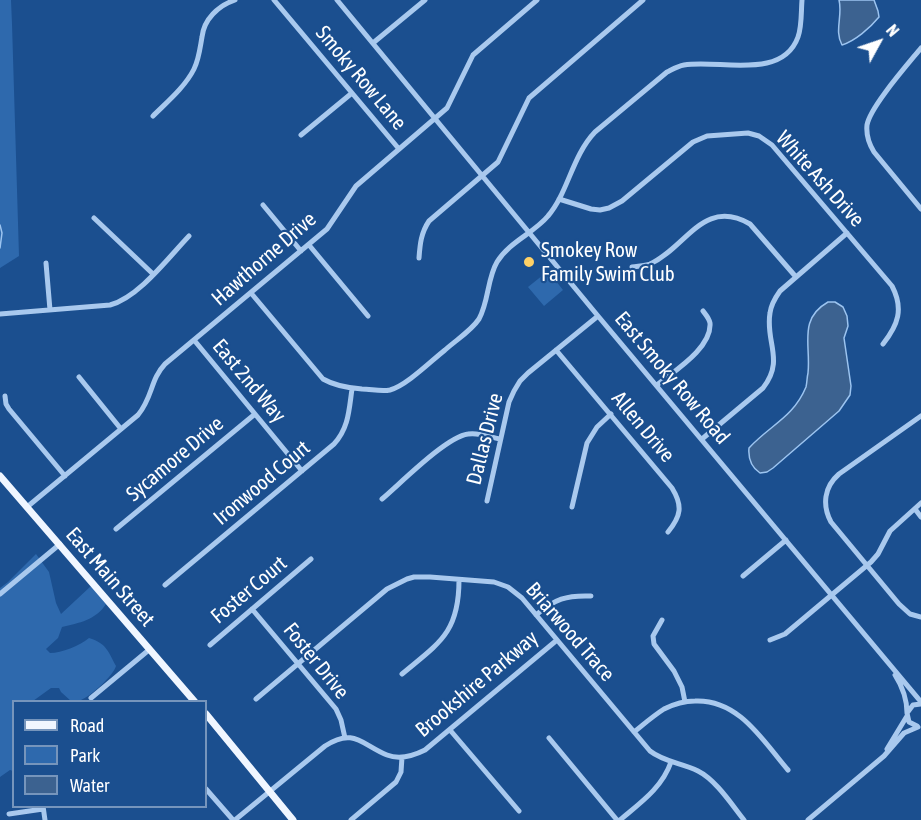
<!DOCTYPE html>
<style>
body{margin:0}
#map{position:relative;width:921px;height:820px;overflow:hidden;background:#1b4f8f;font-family:"Asap Condensed",sans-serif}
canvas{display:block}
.legend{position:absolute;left:12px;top:700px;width:195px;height:108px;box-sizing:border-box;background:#1b4f8f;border:2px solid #7695bc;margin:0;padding:8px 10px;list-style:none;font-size:18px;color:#fff}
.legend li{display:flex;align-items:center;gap:12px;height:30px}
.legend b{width:30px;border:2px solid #7695bc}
.north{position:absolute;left:849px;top:12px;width:60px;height:60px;-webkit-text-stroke:4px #1b4f8f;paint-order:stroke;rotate:50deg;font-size:16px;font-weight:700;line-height:24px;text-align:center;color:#fff}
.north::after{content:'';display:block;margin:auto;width:21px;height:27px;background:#fff;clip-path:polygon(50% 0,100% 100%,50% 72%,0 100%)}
</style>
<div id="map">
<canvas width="921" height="820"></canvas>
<ul class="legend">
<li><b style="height:8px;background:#f0f6ff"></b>Road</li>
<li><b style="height:16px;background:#2e69ad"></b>Park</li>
<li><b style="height:16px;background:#3c6290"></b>Water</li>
</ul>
<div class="north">N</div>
</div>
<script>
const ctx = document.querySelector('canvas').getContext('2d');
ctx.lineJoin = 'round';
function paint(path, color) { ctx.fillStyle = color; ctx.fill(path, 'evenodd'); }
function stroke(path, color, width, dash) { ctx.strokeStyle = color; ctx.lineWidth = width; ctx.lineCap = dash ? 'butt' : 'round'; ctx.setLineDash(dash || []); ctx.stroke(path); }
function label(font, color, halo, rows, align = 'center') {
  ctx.font = font + ' "Asap Condensed",sans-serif'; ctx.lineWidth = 4.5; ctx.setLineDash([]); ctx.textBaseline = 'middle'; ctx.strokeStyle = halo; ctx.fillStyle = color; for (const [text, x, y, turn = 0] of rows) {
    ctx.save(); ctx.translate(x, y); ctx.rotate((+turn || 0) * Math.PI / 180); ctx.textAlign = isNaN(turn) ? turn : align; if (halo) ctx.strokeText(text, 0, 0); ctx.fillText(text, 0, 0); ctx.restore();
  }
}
paint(new Path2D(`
 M0 0H11L12 24 19 256 0 268Z
 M548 271 563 290 544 306 528 287Z
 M36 554 49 572 56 603 61 614 91 586 106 604C96 620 79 623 62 627L58 638 46 649 50 653C62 653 79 646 89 638 106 643 108 651 116 666 113 676 91 696 81 700 76 702 76 701 71 701L61 692 59 688H51L33 701 14 702 13 771 10 770 0 777V588L8 582Z`), '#2e69ad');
const water = new Path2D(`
 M839 0H874L878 11 879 17C870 28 855 41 842 45 834 31 843 15 839 0Z
 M828 302H835L843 307 847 316 848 326 844 338 851 386 850 395 839 411 773 468 767 472 760 473C751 467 748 459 749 448 770 425 793 418 806 387 807 383 807 377 808 373 811 345 798 319 828 302Z`);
paint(water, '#3c6290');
stroke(water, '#9cc4f0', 1.5);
stroke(new Path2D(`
 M0 225 2 233 0 248`), '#9cc4f0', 1.5);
stroke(new Path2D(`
 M274 0 399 149
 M337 0 598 316 921 702
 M373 43 425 0
 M921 48C908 64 870 107 867 125 866 135 869 144 874 152L921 209
 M153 116C167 102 185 87 194 69 199 59 200 48 202 37 204 19 218 6 235 0
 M301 135 352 93
 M559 199 591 209 600 210 609 208 622 201 693 142 707 136 748 133 759 136 772 145 892 286C904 309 898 325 883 344
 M263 205 301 251
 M94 218 153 274
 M309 245 368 316
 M419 258C420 244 421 233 429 221L498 162 529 98 643 0
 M46 263 50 310
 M632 267C638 266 645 266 650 264 686 248 703 197 750 224L796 277
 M251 293 323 379C335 386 348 388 362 389 371 389 381 392 390 390 406 386 431 361 445 350 456 340 471 331 479 319 489 301 487 279 497 262 509 242 534 233 548 216 568 193 572 156 595 132L667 72C673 69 678 66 684 65 719 59 782 81 798 37 802 26 801 12 802 0
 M0 314 110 305C139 297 168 258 189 236
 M194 340 302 471
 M556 350 672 488C683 506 681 516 668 532
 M79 377 121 429
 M657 385C674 371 712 348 710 323 709 318 706 315 703 311
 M5 396 6 404 9 409 65 476
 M921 416 839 474C824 487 822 505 831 522L899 604 910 614 921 617
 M702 439 763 388C785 360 765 342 770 313 771 305 775 298 780 291L847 233
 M382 499C401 483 446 437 468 434 479 432 489 437 500 439
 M487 501 509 402 514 391 520 381 528 373 598 316
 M27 507 138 415C153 397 150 380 165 364L327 229 356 186 447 108 473 55 537 0
 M572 507 587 443 597 427 611 414
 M915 509 921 517
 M116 529 255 414
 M743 576 786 540
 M165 585 334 444C349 428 349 409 352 389
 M0 594 60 544
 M252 609 336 709 341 720 345 738
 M536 615C555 599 566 595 591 596
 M662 620 653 636 654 644 674 671 682 687 685 702
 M770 640 785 634 871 562 878 554 890 531 921 503
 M210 645 311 559
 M402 674C439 643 459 633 459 580
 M895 675C902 686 907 699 907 713
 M91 698 150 649
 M256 699 387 589 407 579 414 577H430L494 582 508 587 522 598 650 751C664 762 682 763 698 771 716 780 732 805 744 820
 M917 726 909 722 907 713 913 705 921 704
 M450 730 519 811
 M634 732C644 724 653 716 664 709 674 704 684 701 695 701 739 699 763 741 788 770
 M549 738 617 820
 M887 749 907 716
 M206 789 233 820
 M43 806 45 820
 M9 814 43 809
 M235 820 325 746C354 727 362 745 387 755 400 760 413 756 425 750L557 640
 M351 820 396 782 401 772 402 757
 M620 820C640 803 662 788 671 762
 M808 820 884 756 904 733 918 727`), '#a9c9ee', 5);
stroke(new Path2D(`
 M0 476 195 702
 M206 714 293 820`), '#f0f6ff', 7);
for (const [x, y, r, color] of [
 [529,262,6,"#ffd166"]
]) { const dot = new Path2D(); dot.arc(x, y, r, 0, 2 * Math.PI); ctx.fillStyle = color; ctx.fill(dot); stroke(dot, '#1b4f8f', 2); }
label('21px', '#fff', '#1b4f8f', [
 ["Smoky Row Lane",361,78,50],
 ["White Ash Drive",820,179,48],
 ["Hawthorne Drive",264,259,-41],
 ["East Smoky Row Road",672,378,50],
 ["East 2nd Way",249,381,50],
 ["Allen Drive",643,427,50],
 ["Dallas Drive",485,439,-76],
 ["Sycamore Drive",175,459,-40],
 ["Ironwood Court",262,483,-40],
 ["East Main Street",110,577,49],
 ["Foster Court",249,590,-40],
 ["Briarwood Trace",570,632,49],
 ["Foster Drive",316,661,51],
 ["Brookshire Parkway",477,684,-40]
]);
label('21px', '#fff', '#1b4f8f', [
 ["Smokey Row",541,250],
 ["Family Swim Club",541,274]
], 'left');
</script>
